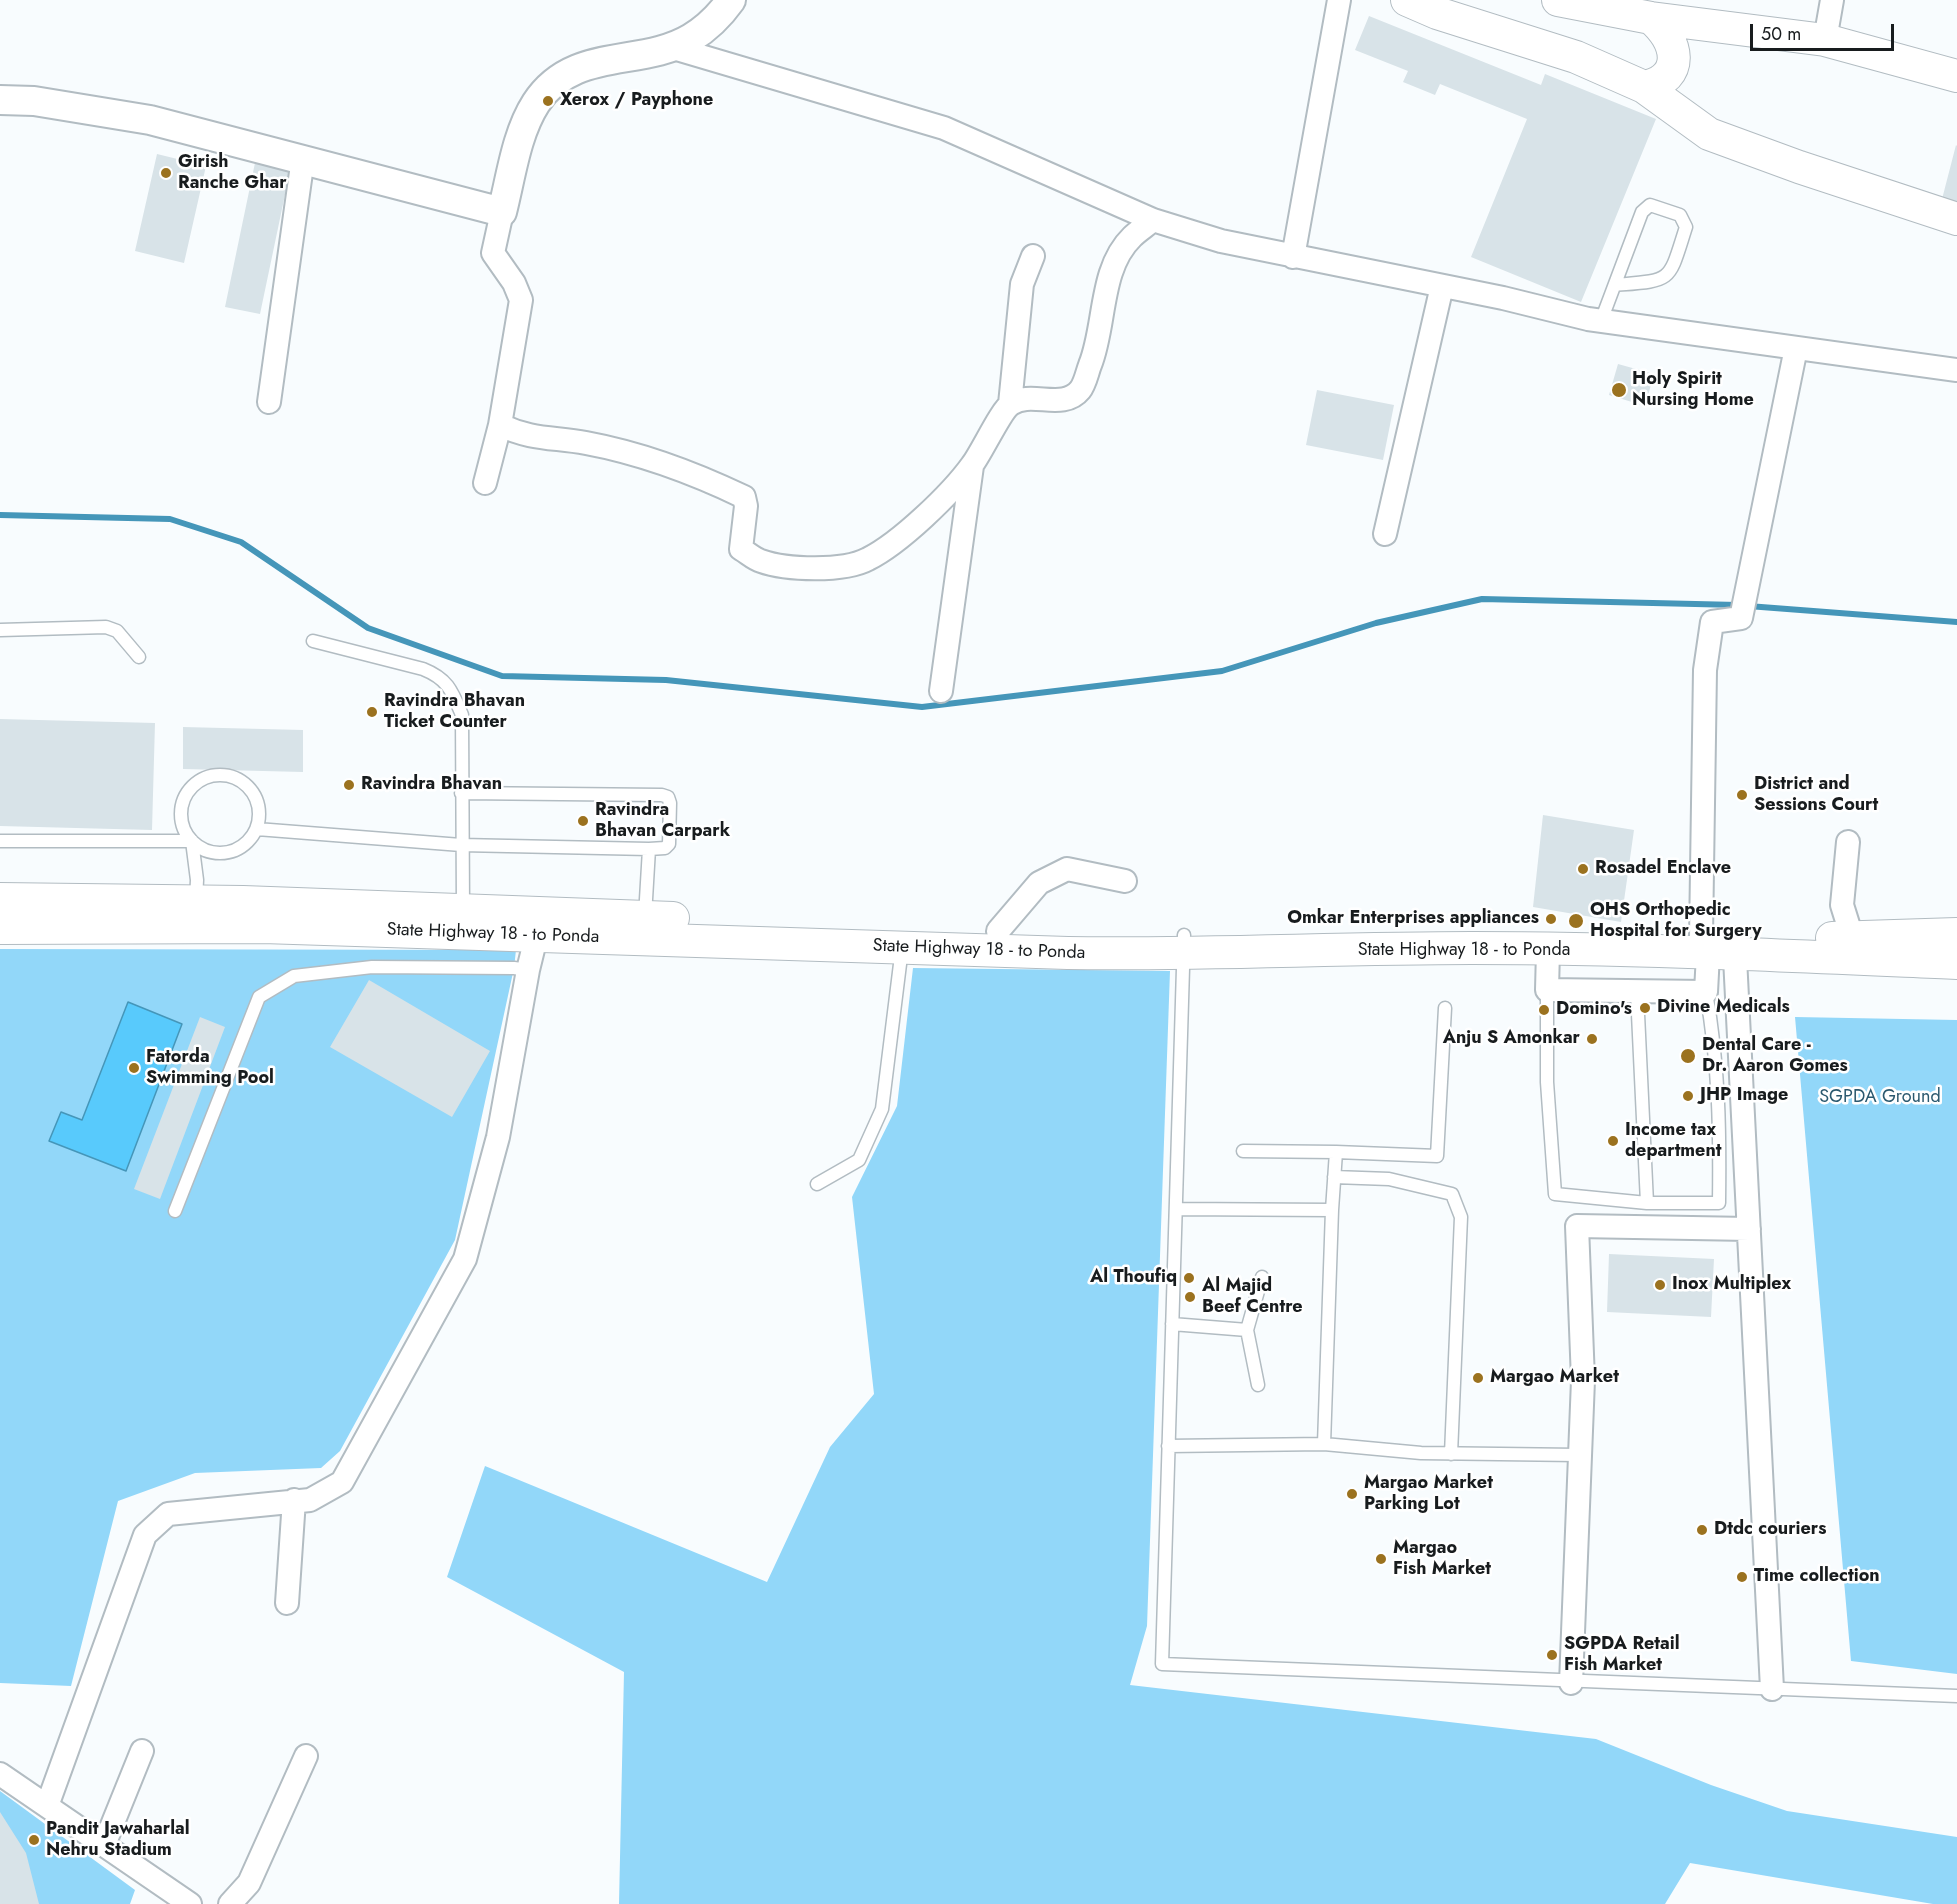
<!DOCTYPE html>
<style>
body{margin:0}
#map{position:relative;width:1957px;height:1904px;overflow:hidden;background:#f8fcfe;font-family:Jost,sans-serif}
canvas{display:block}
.scale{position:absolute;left:1750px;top:24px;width:144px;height:27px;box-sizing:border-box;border:3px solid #181c1e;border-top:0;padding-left:8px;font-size:18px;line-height:21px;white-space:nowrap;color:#181c1e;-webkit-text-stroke:4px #fff;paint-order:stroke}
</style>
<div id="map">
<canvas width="1957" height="1904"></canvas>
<div class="scale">50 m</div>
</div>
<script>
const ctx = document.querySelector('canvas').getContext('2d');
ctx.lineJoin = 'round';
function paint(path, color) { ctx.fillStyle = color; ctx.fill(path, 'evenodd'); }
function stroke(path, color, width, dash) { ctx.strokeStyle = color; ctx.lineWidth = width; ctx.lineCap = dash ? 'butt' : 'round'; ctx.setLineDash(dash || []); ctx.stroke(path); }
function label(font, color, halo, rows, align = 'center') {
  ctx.font = font + ' Jost,sans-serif'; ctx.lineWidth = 5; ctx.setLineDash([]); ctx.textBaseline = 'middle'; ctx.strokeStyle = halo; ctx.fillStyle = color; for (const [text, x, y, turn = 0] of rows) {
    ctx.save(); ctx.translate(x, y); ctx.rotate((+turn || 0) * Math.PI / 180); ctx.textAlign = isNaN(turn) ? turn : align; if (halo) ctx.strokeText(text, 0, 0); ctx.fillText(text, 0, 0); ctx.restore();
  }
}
paint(new Path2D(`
 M0 949 516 950 514 968 455 1240 340 1451 321 1468 195 1473 118 1501 71 1686 0 1683Z
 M913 968 1170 971 1147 1626 1130 1685 1596 1739 1711 1785 1787 1811 1957 1837V1904H1933L1690 1863 1665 1904H619L624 1672 447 1577 485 1466 767 1582 830 1447 874 1394 852 1197 897 1106Z
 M1795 1017 1957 1020V1674L1851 1661Z
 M0 1791 135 1890 130 1904H0Z`), '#92d7f9');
const water = new Path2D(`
 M128 1002 182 1024 126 1171 49 1141 61 1112 82 1120Z`);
paint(water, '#58cafc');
stroke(water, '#4596b9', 1.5);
stroke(new Path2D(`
 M0 515 170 519 241 542 368 628 502 676 666 680 922 707 1222 671 1376 623 1482 599 1738 605
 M1748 606 1957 622`), '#4596b9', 6);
paint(new Path2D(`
 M1369 16 1541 85 1545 74 1656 119 1581 302 1471 257 1527 119 1440 84 1435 95 1403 82 1408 71 1355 50Z
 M1956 145 1957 146V208L1941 203Z
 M157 154 206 166 184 263 135 251Z
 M256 158 291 166 260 314 225 307Z
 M1618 364 1654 374 1645 406 1609 395Z
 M1317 390 1394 405 1383 460 1306 445Z
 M0 719 155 723 152 830 0 826Z
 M183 727 303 730V772L183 769Z
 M1543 815 1634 830 1621 922 1533 907Z
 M369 980 490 1051 452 1117 330 1047Z
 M200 1017 225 1027 160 1199 134 1189Z
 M1609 1254 1714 1259 1711 1317 1607 1312Z
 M0 1812 26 1853 39 1904H0Z`), '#d8e3e8');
const service = new Path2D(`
 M1601 321 1642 212 1650 205 1680 215 1686 227C1668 283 1674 280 1615 285
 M0 630 106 627 117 631 139 657
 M313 641 423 669C448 679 452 691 462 715L463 909
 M181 814a39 39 0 1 1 78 0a39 39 0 1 1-78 0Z
 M257 829 461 845 649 849 665 848 669 844 670 803 668 797 662 795 461 793
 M0 841H192L197 880 196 900
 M645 916 649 849
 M1184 935 1162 1664 1957 1696
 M1547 990V1082L1555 1194 1647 1203
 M1637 993 1647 1203H1719C1720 1129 1719 1066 1706 992
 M1243 1151 1336 1152 1332 1210
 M1336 1152 1437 1156 1445 1008
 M1334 1177 1389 1179 1452 1194 1461 1217 1451 1454
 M817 1184 859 1160 882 1109 902 948
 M1176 1209 1332 1210 1324 1444
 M175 1211 259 997 294 976 372 967 514 968 528 970
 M1172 1324 1247 1330 1258 1385
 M1247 1330 1262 1277
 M1168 1446 1324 1444 1421 1453 1578 1455`);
const minor = new Path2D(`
 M1825 40 1832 0
 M670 47 944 128 1153 220 1221 241 1503 298 1588 319 1957 370
 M502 212 493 253 514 283 521 300 500 425C532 440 553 437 586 443 640 453 694 473 744 497L746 506 741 549C748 553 754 559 761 561 786 570 844 572 868 559 900 543 951 494 972 465 982 452 1001 410 1011 404 1031 390 1063 411 1080 390 1085 384 1087 373 1090 365 1106 326 1099 269 1132 237 1138 231 1146 226 1153 220
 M1293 257 1339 0
 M269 402 303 158
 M1010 404 1022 284 1033 256
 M485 483 500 425
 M1385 534 1442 286
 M941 691 972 466
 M1848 842 1842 905 1852 937
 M998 931 1039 883 1067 869 1125 881
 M1701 937 1705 670 1712 622 1741 618 1796 348
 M1734 938 1772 1689
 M1548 950 1547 990 1706 992 1708 954
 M287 1603 294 1500
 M1571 1683 1583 1380 1577 1226 1749 1229
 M0 1774 190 1904
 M47 1806 145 1535 168 1514 310 1500 342 1482 465 1259 498 1137 528 970 540 921
 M104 1845 142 1751
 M230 1904 249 1883 306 1756`);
const tertiary = new Path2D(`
 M0 100 34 101 150 120 502 212C511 177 516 134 536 103 573 46 641 68 691 38 706 29 721 14 731 0`);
const secondary = new Path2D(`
 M1407 0 1437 13 1576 57 1644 87 1709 134 1799 167 1957 219
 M1558 0 1651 18 1825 40 1957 76
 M1644 87C1687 78 1678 40 1651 18
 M0 899 243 902 673 918
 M0 928 263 927 1068 953C1203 955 1337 948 1472 948 1634 948 1796 956 1957 963
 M1832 938 1957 934`);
stroke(service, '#b2bcc2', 15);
stroke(minor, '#b2bcc2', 26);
stroke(tertiary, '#b2bcc2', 32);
stroke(secondary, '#b2bcc2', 34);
stroke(service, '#fff', 12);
stroke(minor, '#fff', 22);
stroke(tertiary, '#fff', 28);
stroke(secondary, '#fff', 32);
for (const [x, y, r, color] of [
 [548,101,6,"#9b721f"],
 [166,173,6,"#9b721f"],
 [1619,390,8,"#9b721f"],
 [372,712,6,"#9b721f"],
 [349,785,6,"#9b721f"],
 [1742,795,6,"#9b721f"],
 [583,821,6,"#9b721f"],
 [1583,869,6,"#9b721f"],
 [1551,919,6,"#9b721f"],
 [1576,921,8,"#9b721f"],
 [1645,1008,6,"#9b721f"],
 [1544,1010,6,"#9b721f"],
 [1592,1039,6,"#9b721f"],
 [1688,1056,8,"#9b721f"],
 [134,1068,6,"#9b721f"],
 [1688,1096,6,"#9b721f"],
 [1613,1141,6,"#9b721f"],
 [1189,1278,6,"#9b721f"],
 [1660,1285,6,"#9b721f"],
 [1190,1297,6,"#9b721f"],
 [1478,1378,6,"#9b721f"],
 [1352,1494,6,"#9b721f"],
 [1702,1530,6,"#9b721f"],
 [1381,1559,6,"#9b721f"],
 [1742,1577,6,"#9b721f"],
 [1552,1655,6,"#9b721f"],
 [34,1840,6,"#9b721f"]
]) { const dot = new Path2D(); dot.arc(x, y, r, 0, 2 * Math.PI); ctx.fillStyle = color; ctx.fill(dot); stroke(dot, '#fff', 2); }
label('bold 18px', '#181c1e', '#fff', [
 ["Xerox / Payphone",560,101],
 ["Girish",178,163],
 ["Ranche Ghar",178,184],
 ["Holy Spirit",1632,380],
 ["Nursing Home",1632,401],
 ["Ravindra Bhavan",384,702],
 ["Ticket Counter",384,723],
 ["Ravindra Bhavan",361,785],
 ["District and",1754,785],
 ["Sessions Court",1754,806],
 ["Ravindra",595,811],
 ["Bhavan Carpark",595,832],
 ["Rosadel Enclave",1595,869],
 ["OHS Orthopedic",1590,911],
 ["Hospital for Surgery",1590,932],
 ["Omkar Enterprises appliances",1539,919,"right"],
 ["Divine Medicals",1657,1008],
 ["Domino's",1556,1010],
 ["Anju S Amonkar",1580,1039,"right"],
 ["Dental Care -",1702,1046],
 ["Dr. Aaron Gomes",1702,1067],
 ["Fatorda",146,1058],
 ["Swimming Pool",146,1079],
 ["JHP Image",1700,1096],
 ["Income tax",1625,1131],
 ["department",1625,1152],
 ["Al Thoufiq",1177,1278,"right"],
 ["Inox Multiplex",1672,1285],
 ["Al Majid",1202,1287],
 ["Beef Centre",1202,1308],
 ["Margao Market",1490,1378],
 ["Margao Market",1364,1484],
 ["Parking Lot",1364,1505],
 ["Dtdc couriers",1714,1530],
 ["Margao",1393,1549],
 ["Fish Market",1393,1570],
 ["Time collection",1754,1577],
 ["SGPDA Retail",1564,1645],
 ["Fish Market",1564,1666],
 ["Pandit Jawaharlal",46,1830],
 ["Nehru Stadium",46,1851]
], 'left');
label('18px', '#181c1e', '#fff', [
 ["State Highway 18 - to Ponda",493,934,2],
 ["State Highway 18 - to Ponda",979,950,2],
 ["State Highway 18 - to Ponda",1464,951]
]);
label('18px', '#2b596f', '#fff', [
 ["SGPDA Ground",1880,1098]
]);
</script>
